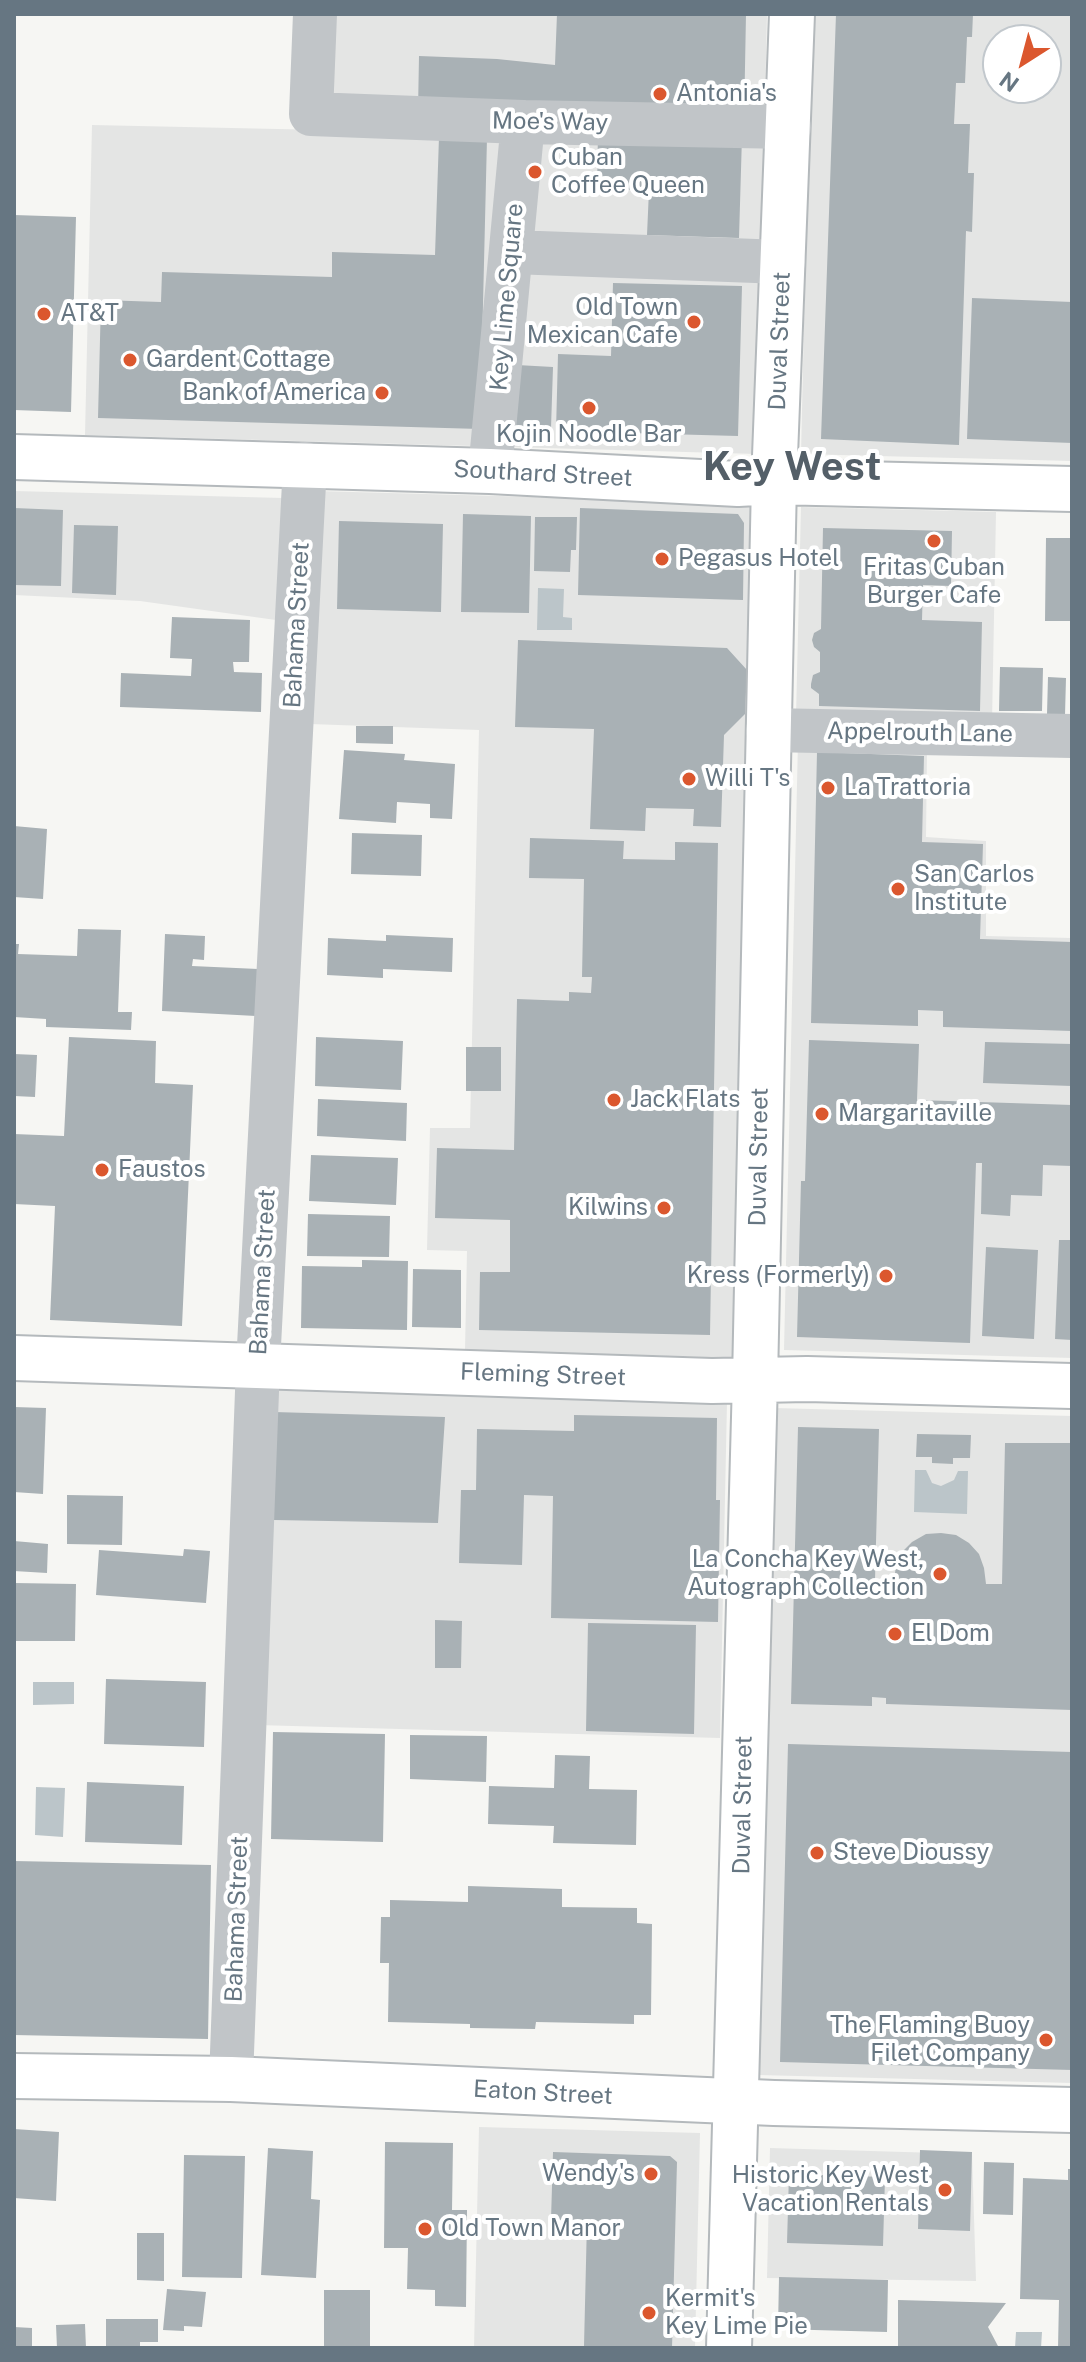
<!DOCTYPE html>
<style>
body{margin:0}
#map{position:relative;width:1086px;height:2362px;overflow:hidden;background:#f6f6f3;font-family:"Public Sans",sans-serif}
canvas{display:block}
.frame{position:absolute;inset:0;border:16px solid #667682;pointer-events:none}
.north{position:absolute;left:982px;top:24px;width:80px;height:80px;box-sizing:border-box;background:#fff;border:2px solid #c2c8cd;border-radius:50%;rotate:216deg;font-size:22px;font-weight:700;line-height:32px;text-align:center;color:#667682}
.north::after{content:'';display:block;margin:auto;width:28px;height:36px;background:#db572e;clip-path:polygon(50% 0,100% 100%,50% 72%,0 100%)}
</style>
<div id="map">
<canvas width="1086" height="2362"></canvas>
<div class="frame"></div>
<div class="north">N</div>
</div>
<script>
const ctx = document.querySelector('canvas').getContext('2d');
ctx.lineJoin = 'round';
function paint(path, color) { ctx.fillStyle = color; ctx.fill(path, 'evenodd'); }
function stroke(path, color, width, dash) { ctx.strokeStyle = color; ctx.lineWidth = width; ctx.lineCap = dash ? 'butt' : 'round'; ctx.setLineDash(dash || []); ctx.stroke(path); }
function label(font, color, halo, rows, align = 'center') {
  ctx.font = font + ' "Public Sans",sans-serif'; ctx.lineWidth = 8; ctx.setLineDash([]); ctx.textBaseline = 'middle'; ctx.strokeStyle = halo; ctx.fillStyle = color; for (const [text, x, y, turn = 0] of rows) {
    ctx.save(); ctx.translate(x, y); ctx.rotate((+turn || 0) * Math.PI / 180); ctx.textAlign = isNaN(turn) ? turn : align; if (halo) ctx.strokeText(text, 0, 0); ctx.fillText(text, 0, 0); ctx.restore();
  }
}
paint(new Path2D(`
 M328 14H767L757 454 85 435 92 125 324 130Z
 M811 14H1072V461L801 454ZM998 40H1046V88H998Z
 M14 491 283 498V621L140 601 14 595Z
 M316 491 754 503 735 1358 465 1350 467 1251 427 1250 430 1128H470L479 730 310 724Z
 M801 507 996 512 992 722 796 716Z
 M798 741 927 752 926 837 986 841V936L1072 938V1358L784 1350Z
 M264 1389 727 1402 720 1738 257 1725Z
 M774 1408 1072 1416V2083L758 2075Z
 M479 2127 700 2133 695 2348H474Z
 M770 2148 972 2154 976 2281 767 2278Z`), '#e4e5e4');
paint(new Path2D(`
 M538 588 564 589 563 617 572 618V630H537Z
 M915 1470H926L932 1483 941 1486 954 1480 958 1471H968L967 1514 914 1512Z
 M33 1682H74V1704L33 1705Z
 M36 1787 65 1788 63 1837 35 1835Z
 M1016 2332H1042L1041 2348H1015Z`), '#bbc5c9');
paint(new Path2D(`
 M557 14H746L744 120 418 111 419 56 497 59 555 65Z
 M836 14H973L972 37H967L965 83H956L954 124H970L968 173H974L972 232 966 231 959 445 821 439Z
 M598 132 742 136 739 238 647 235 649 190 597 189Z
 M439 137 487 138 480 429 98 418 101 300 161 302 162 272 332 277V252L435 255Z
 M14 215 76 217 71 412 14 410Z
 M613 283 742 286 738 436 556 431 558 354 611 356Z
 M972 298 1072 302V443L967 439Z
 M517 365 553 367 551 428 515 427Z
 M14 508 63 510 61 586 14 585Z
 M580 508 738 514 744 523 743 600 578 595Z
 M463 514 531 516 529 613 461 612Z
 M535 517H577L576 550H571L570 572 534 571Z
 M339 521 443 524 441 612 337 609Z
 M74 525 118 526 116 595 72 593Z
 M823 528 952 531 951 586 923 585 922 620 982 622 980 711 819 706V694L811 688V684L813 675 820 672V652L814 647 812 640 814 633 821 629Z
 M1046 538H1072V621H1045Z
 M172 617 250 620 249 662H233L234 672 262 673 261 712 120 707 121 673 191 676 192 659 170 658Z
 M518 640 727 648 747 670 745 714 724 735 721 827 693 826 694 809 646 808 645 831 590 829 594 729 515 727Z
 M1000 667 1043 668 1042 711H999Z
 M1048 677 1066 678 1065 715 1047 714Z
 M356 726H393V744L356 743Z
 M344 750 405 754 404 760 455 764 452 819 430 818V804L397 802 396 823 339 819Z
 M817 752 924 756 922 842 983 844 980 939 1072 942V1031L943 1027V1011L918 1010V1026L811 1023Z
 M14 826 47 829 43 899 14 897Z
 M352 833 422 835 421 876 351 874Z
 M530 838 624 841 623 859 675 860V842L718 843 710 1335 479 1330 480 1272H510V1220L435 1218 437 1148 514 1150 517 999 569 1001V992L591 993 592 977H582L584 879 529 878Z
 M78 929 121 930 118 1012H132L131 1030 46 1027V1019L14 1017V944H19L18 954 77 956Z
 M165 934 205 936 204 960 193 959 192 966 258 969 256 1016 162 1011Z
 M386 935 453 938 452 972 383 969V978L327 975 328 938 386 941Z
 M69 1037 156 1041 155 1083 193 1085 182 1326 50 1320 55 1206 14 1204V1134L64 1136Z
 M316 1037 403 1041 401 1090 315 1086Z
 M809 1040 919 1044 917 1100 1072 1105V1166L1043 1165 1042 1196 1011 1195 1010 1216 981 1214 982 1163H976L970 1343 797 1337 801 1181H805Z
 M985 1042 1072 1044V1086L983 1083Z
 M466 1047H501V1091H466Z
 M14 1054 37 1055 35 1097 14 1096Z
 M318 1099 407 1103 406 1141 317 1136Z
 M311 1155 398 1158 396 1205 309 1201Z
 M308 1214 390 1216 389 1257 307 1256Z
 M1059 1240H1072V1340L1055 1339Z
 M986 1247 1038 1250 1034 1339 982 1336Z
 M362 1260 408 1261 407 1330 301 1328 302 1266 362 1267Z
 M413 1269 461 1270V1328L412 1327Z
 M14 1407 46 1408 43 1494 14 1492Z
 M274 1412 445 1417 438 1523 274 1520Z
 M574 1415 717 1418 716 1500H720L718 1622 551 1618 553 1496 524 1495 522 1565 459 1563 461 1490H476L477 1429 574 1431Z
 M798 1427 879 1429 875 1580H894L896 1566 902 1552 912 1542 926 1534 941 1533 956 1535 969 1543 979 1554 984 1568 986 1584H1002L1005 1443H1072V1710L886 1704V1698L872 1697V1706L791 1704Z
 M917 1434 971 1435 970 1458H953V1464L932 1463V1457H916Z
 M67 1495 123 1496 122 1545 67 1544Z
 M14 1541 48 1544 47 1573 14 1571Z
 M184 1549 210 1551 206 1603 96 1595 99 1550 183 1556Z
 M14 1583 76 1584 75 1641H14Z
 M435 1620 462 1621 461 1668H435Z
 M588 1623 696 1625 694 1734 586 1731Z
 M106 1679 206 1682 204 1747 104 1744Z
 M273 1732 385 1734 383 1842 271 1839Z
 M410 1735 487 1736 486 1782 410 1779Z
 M788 1744 1072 1752V2070L780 2062Z
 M555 1755 590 1756 589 1789 637 1790 636 1845 553 1843 554 1826 488 1824 489 1786 554 1788Z
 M87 1782 184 1786 182 1845 85 1842Z
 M14 1861 211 1865 208 2039 14 2035Z
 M468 1886 562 1889V1907L637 1908V1923L652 1924 651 2015H634V2024L536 2022 535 2029 470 2028V2024L388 2022 389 1963H380L381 1917H390V1900L468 1902Z
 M14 2129 59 2132 56 2201 14 2198Z
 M385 2142 453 2143 452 2210H467L466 2307 435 2306V2290L407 2289 408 2248H384Z
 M268 2148 313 2151 311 2199 320 2200 316 2278 261 2275Z
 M920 2150 972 2152 970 2231 918 2229Z
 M553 2152 670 2156 677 2162 672 2348 584 2346 587 2221 551 2220Z
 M184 2155 245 2156 242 2278 182 2277Z
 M984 2162 1014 2163 1013 2215 983 2214Z
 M1068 2169H1072V2348H1058L1059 2300 1020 2299 1023 2178 1068 2180Z
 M789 2174 885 2177 883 2246 787 2243Z
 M137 2233H164V2281L137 2280Z
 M779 2277 888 2280 887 2332 778 2329Z
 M167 2289 206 2292 202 2327 184 2326V2331L163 2330Z
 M324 2290H370V2348H324Z
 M898 2300 1006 2303 988 2327 999 2348H898Z
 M106 2319H158V2342H140V2348H106Z
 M85 2324 86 2348H57L56 2325Z
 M14 2327 32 2328V2348H14Z`), '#a9b1b5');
const secondary = new Path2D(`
 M14 457 490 471 738 484 774 482 1072 489
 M14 1358 712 1381 807 1379 1072 1386
 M729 2348 755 1380 774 482 792 14`);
const primary = new Path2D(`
 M14 2076 231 2079 774 2103 1072 2110`);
stroke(secondary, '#b4b9bc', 48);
stroke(primary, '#b4b9bc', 48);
stroke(new Path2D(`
 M315 14 311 114 523 122 789 127
 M512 252 783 262
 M490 471 523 122
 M768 730 1072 736
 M231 2079 258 1365 305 464`), '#c1c5c8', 44);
stroke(secondary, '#fff', 44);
stroke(primary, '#fff', 44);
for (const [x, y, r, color] of [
 [660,94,8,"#db572e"],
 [535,172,8,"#db572e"],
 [44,314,8,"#db572e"],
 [694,322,8,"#db572e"],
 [130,360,8,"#db572e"],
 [382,393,8,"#db572e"],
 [589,408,8,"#db572e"],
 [934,541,8,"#db572e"],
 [662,559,8,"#db572e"],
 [689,779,8,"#db572e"],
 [828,788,8,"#db572e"],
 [898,889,8,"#db572e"],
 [614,1100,8,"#db572e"],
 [822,1114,8,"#db572e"],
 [102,1170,8,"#db572e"],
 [664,1208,8,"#db572e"],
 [886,1276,8,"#db572e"],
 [940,1574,8,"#db572e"],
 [895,1634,8,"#db572e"],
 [817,1853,8,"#db572e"],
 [1046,2040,8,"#db572e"],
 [651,2174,8,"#db572e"],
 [945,2190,8,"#db572e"],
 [425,2229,8,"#db572e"],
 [649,2313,8,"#db572e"]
]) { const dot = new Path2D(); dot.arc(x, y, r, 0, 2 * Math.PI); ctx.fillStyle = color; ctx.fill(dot); stroke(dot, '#fff', 3); }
label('24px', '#667682', '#fff', [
 ["Antonia's",676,94],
 ["Cuban",551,158],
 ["Coffee Queen",551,186],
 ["Old Town",678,308,"right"],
 ["Mexican Cafe",678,336,"right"],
 ["AT&T",60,314],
 ["Gardent Cottage",146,360],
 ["Bank of America",366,393,"right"],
 ["Kojin Noodle Bar",589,435,"center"],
 ["Pegasus Hotel",678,559],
 ["Fritas Cuban",934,568,"center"],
 ["Burger Cafe",934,596,"center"],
 ["Willi T's",705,779],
 ["La Trattoria",844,788],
 ["San Carlos",914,875],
 ["Institute",914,903],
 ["Jack Flats",630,1100],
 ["Margaritaville",838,1114],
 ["Faustos",118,1170],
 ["Kilwins",648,1208,"right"],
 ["Kress (Formerly)",870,1276,"right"],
 ["La Concha Key West,",924,1560,"right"],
 ["Autograph Collection",924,1588,"right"],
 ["El Dom",911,1634],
 ["Steve Dioussy",833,1853],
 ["The Flaming Buoy",1030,2026,"right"],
 ["Filet Company",1030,2054,"right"],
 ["Wendy's",635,2174,"right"],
 ["Historic Key West",929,2176,"right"],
 ["Vacation Rentals",929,2204,"right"],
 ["Old Town Manor",441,2229],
 ["Kermit's",665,2299],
 ["Key Lime Pie",665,2327]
], 'left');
label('24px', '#667682', '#fff', [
 ["Moe's Way",550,122,1],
 ["Key Lime Square",507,297,-85],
 ["Duval Street",780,341,-88],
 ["Southard Street",543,474,3],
 ["Bahama Street",297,625,-87],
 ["Appelrouth Lane",920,733,1],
 ["Duval Street",759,1157,-89],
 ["Bahama Street",263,1272,-87],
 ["Fleming Street",543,1375,2],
 ["Duval Street",743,1805,-89],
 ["Bahama Street",237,1919,-88],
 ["Eaton Street",543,2093,3]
]);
label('bold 40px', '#545f68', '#fff', [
 ["Key West",792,468]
]);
</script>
